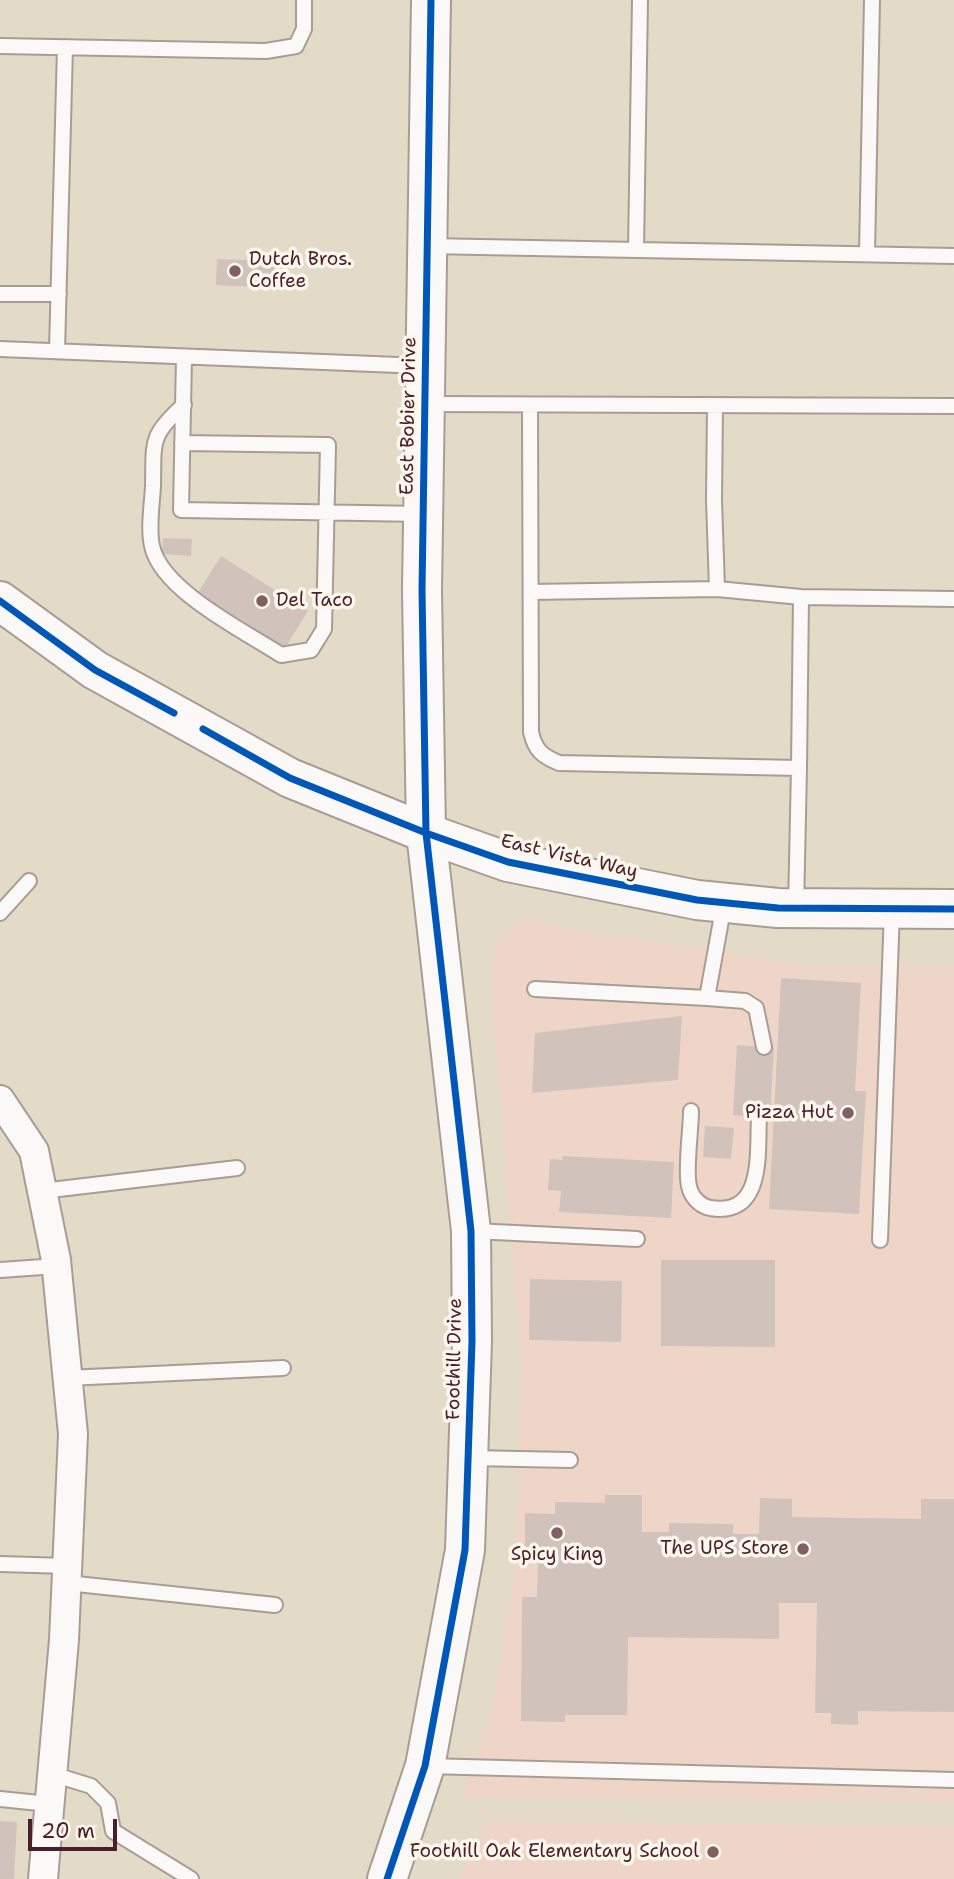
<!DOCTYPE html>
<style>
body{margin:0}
#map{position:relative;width:954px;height:1879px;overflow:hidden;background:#e3dac8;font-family:"Shantell Sans",sans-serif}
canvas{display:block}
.scale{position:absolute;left:28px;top:1819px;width:89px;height:32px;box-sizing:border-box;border:4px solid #4a1f2b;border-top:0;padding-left:9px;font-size:21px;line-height:24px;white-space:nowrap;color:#4a1f2b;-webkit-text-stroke:5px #fbf7ec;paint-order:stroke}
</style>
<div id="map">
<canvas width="954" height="1879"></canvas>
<div class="scale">20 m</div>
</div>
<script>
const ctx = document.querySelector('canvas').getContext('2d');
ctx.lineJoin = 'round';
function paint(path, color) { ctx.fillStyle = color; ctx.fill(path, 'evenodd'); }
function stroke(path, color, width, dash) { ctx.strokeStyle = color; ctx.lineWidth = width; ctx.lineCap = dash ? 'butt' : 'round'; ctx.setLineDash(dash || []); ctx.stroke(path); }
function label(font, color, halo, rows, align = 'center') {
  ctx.font = font + ' "Shantell Sans",sans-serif'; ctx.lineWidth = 7; ctx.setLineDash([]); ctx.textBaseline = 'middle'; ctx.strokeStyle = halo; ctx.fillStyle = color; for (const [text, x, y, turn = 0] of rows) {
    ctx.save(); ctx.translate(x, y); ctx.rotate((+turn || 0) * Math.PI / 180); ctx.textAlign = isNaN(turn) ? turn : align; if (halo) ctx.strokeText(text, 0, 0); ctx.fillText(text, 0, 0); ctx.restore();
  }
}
paint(new Path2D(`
 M533 919 565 928 803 965H954V1802L464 1797 491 1713 513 1587 518 1491 521 1358 491 990 492 957 498 939 513 924Z
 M487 1822 954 1826V1879H460Z`), '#eed5c8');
paint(new Path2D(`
 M217 259 277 261 276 288 216 285Z
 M163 538 192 539 191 556 162 554Z
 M221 556 308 611 282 653 194 599Z
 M781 978 861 983 855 1091H866L859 1214 769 1209Z
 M682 1016 678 1080 532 1093 535 1033Z
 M737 1045 774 1048 770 1118 733 1115Z
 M705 1126 734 1128 731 1159 703 1157Z
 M563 1156 674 1162 671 1218 559 1212 561 1191 548 1190 550 1159 562 1160Z
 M661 1260H775V1347L661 1346Z
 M530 1279 622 1281 621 1342 529 1340Z
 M605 1495H642V1532H669V1523L733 1524V1534H759L760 1498 792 1499V1517L921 1519V1499H954V1712L858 1711V1725L831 1724V1713H815L817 1603H779V1639L628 1637 627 1715H565V1722L521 1721 522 1597H537L538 1555 525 1554V1513L555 1514V1502L605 1503Z
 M0 1821 17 1822 14 1879H0Z`), '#d1c3bb');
const lane = new Path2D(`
 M0 46 266 51 296 46 304 29V0
 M427 246 954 256
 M636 249 640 0
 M867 253 872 0
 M0 294H59
 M0 349 423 366
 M57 351 65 47
 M184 357 181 510 422 514
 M427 404 954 406
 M530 406 531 732C535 750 542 756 559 763L799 768 796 908
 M715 406 714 500 717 589
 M182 443 328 445 324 629 311 650 281 655C244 631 161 590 152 546 148 528 152 505 153 486 154 442 149 436 184 405
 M531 592 717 589 801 597
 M799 768 801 597 954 599
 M0 913 29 881
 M535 989 707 998 724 904
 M707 998 745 1001 756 1008 764 1047
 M691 1111C691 1130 685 1170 689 1186 691 1197 700 1206 710 1208 765 1217 757 1153 759 1117
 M42 1191 237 1168
 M474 1231 637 1239
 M880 1240 892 910
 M0 1270 57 1266
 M67 1378 283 1368
 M470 1458 570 1460
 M0 1564 67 1566
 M67 1583 275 1605
 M427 1766 954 1780
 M52 1774 91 1786 108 1803 113 1831 191 1879
 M0 1799 49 1804`);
const street = new Path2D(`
 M0 1100 34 1151 56 1260 73 1434 64 1640 43 1879`);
const secondary = new Path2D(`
 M387 1879 425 1766 465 1550 472 1341 471 1231 426 833 422 590 431 0`);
const primary = new Path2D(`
 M0 601 95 670 290 778 426 833 508 862 697 900 778 908 954 909`);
stroke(lane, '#a89d94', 18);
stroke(street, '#a89d94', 32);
stroke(secondary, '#a89d94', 42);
stroke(primary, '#a89d94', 42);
stroke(lane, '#fbf9f7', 14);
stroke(street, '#fbf9f7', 28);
stroke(secondary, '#fbf9f7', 38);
stroke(primary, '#fbf9f7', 38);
stroke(new Path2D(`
 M0 601 95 670 174 713
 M203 729 290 778 426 833 508 862 697 900 778 908 954 909
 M387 1879 425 1766 465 1550 472 1341 471 1231 426 833 422 590 431 0`), '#0057b8', 7);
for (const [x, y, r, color] of [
 [235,271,7,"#806062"],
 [262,601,7,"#806062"],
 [848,1113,7,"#806062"],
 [557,1533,7,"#806062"],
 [803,1549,7,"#806062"],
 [713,1852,7,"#806062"]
]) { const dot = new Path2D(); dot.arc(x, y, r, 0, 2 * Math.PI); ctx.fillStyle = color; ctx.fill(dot); stroke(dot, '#fbf7ec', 2.5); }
label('19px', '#4a1f2b', '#fbf7ec', [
 ["Dutch Bros.",249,260,"left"],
 ["Coffee",249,282,"left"],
 ["Del Taco",276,601,"left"],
 ["Pizza Hut",834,1113],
 ["The UPS Store",789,1549],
 ["Spicy King",557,1555,"center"],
 ["Foothill Oak Elementary School",699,1852]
], 'right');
label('19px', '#4a1f2b', '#fbf7ec', [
 ["East Bobier Drive",409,416,-89],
 ["East Vista Way",569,857,13],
 ["Foothill Drive",455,1359,-89]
]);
</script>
